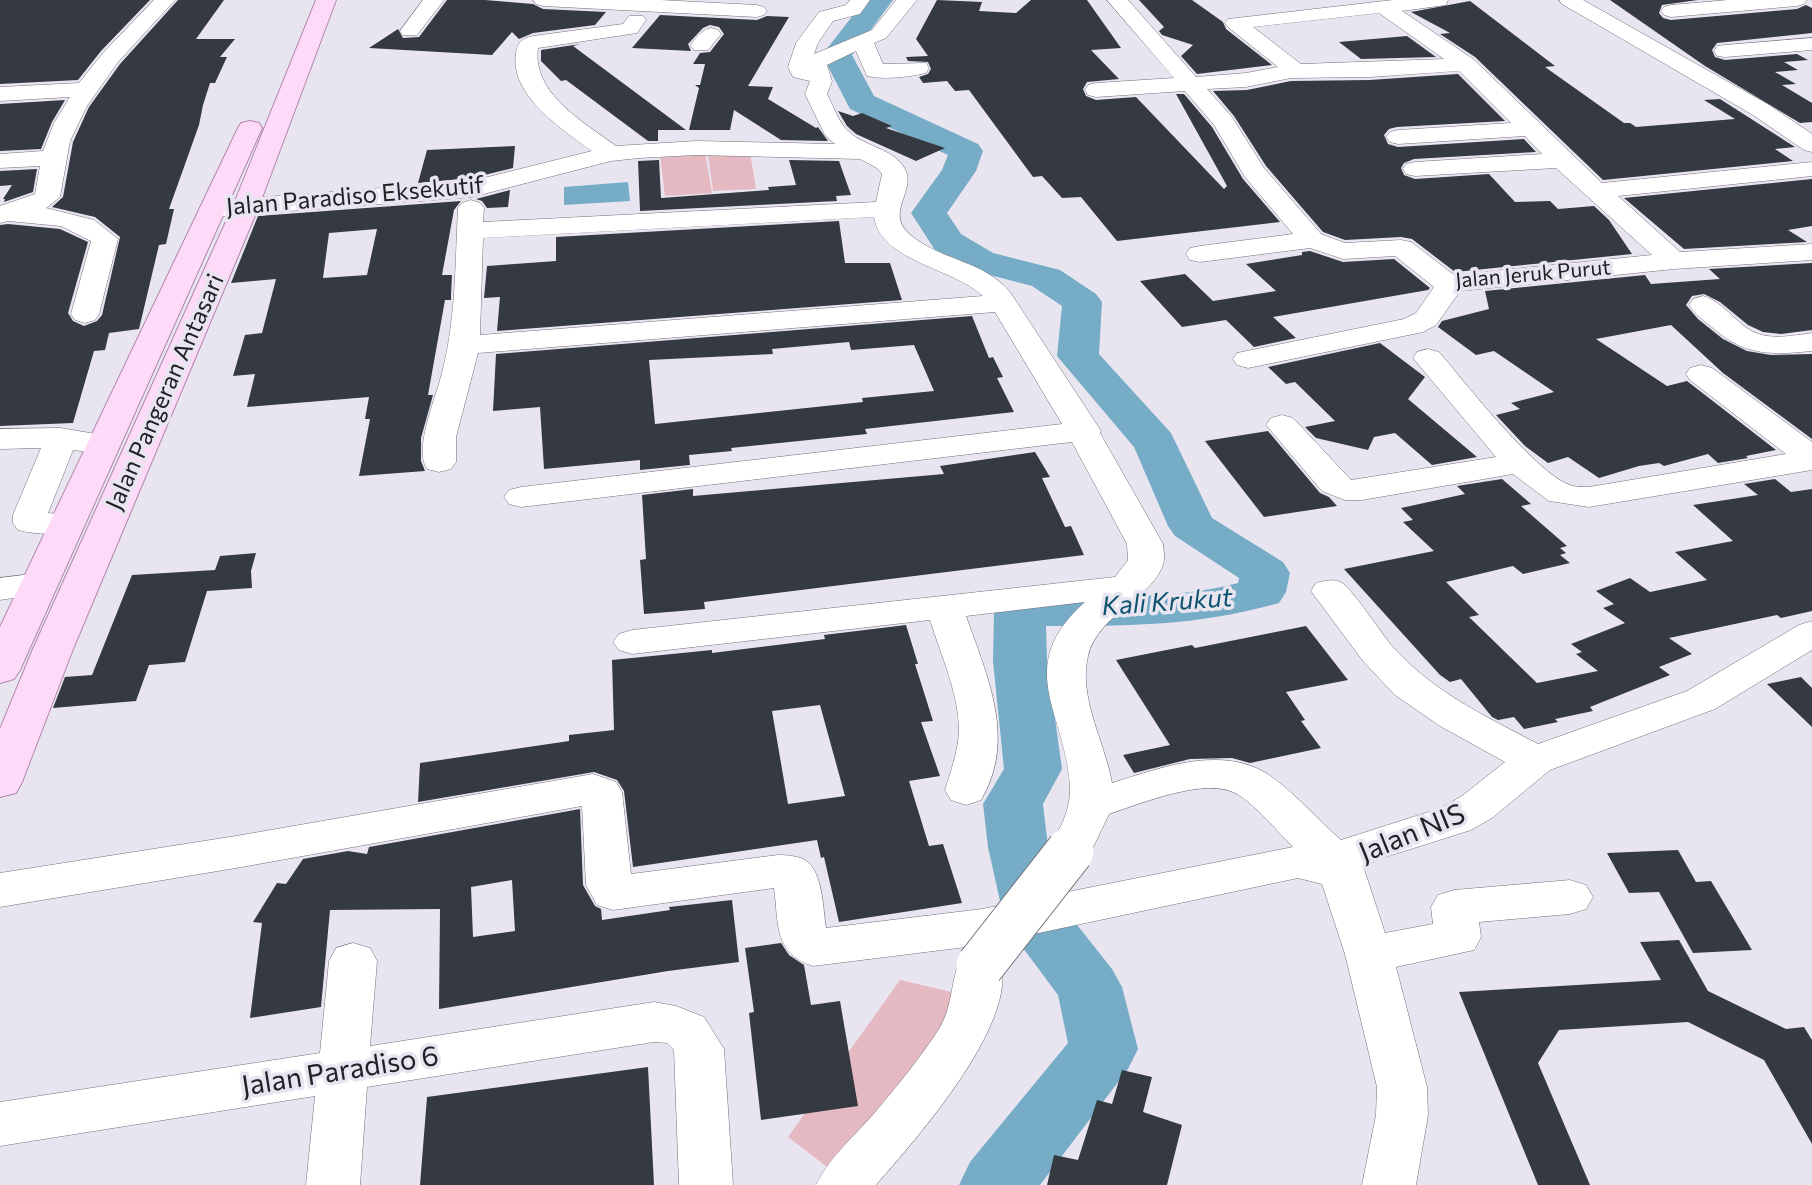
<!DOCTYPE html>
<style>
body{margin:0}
canvas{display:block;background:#e8e5f1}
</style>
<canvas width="1812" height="1185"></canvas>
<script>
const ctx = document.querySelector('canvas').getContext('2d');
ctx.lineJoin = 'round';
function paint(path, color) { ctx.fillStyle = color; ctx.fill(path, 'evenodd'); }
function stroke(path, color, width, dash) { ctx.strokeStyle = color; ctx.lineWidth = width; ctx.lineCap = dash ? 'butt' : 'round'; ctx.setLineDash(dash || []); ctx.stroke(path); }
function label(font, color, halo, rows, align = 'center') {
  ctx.font = font + ' Commissioner,sans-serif'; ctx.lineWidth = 7; ctx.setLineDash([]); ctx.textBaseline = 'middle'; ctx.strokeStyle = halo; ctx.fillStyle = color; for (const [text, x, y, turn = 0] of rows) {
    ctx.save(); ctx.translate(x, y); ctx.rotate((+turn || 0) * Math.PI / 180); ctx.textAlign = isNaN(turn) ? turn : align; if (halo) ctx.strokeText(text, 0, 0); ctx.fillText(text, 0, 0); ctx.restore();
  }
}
paint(new Path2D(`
 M705 152 712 193 665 196 660 155Z
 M750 152 756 189 713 191 708 155Z
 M900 980 965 995 835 1173 788 1137Z`), '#e5b9c1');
paint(new Path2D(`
 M628 182 630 201 564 205V187Z`), '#77acc7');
paint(new Path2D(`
 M865 0H893L852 55 874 96 978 144 983 151 976 171 947 213 961 234 993 253 1060 270 1096 294 1102 302 1099 354 1171 433 1212 518 1283 562 1290 573 1286 592 1279 603C1197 626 1130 626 1046 626L1047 661 1062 769 1043 804 1048 847 1066 911 1112 969 1122 987 1138 1049 1128 1069 1040 1185H959L970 1162 1068 1043 1058 995 1014 936 1004 919 988 847 983 804 1004 769 993 661 994 610 1002 599 1020 594C1092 594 1168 602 1238 583L1239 578 1175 536 1168 526 1134 447 1057 356 1062 306 1032 286 967 269 935 250 911 213 942 170 948 155 850 109 822 55Z`), '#77acc7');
paint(new Path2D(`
 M0 0H150L101 51 78 80 0 84Z
 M178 0H224L196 39H235L220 57H227L215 83H210L203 105 199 125 169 209H174L166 244 159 245 139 329 109 333 105 350 94 351 73 423 0 426V225L8 224 60 229 88 242 68 313 73 321 84 326 97 321 102 315 120 237 95 217 52 207 63 197 73 142 89 107 120 64Z
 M447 0H485L533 4 543 9 606 12 595 25 533 33 519 39 512 32 492 55 369 48 398 29 403 38 419 37Z
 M937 0 982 2 979 11 1016 13 1031 0H1087L1121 48 1091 50 1119 79 1087 82 1083 89 1086 96 1096 100 1136 97 1224 189 1227 186 1176 94H1184L1212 127 1243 179 1280 222 1117 241 1081 197 1062 198 1042 176 1033 177 969 90 955 91 947 81 923 83 919 77 928 74 931 69 928 62 908 61 906 57 928 56 916 39Z
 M1139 0H1192L1223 22 1226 29 1272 65 1197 74 1181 56 1193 45 1162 35 1159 31 1164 27Z
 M1610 0H1698L1662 5 1659 13 1663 18 1671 20 1797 9 1806 5 1812 8V33L1717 43 1712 50 1715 57 1725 60 1797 54 1808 60 1784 62 1798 70 1775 72 1796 84 1782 85 1812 103V122L1800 123 1705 66Z
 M1470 1 1555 66 1545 67 1624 123H1630L1636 127 1735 119 1704 100 1720 99 1795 147 1775 149 1793 161 1603 180 1475 57 1440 34 1450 33 1411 12Z
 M660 15 757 20 767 16 789 17 748 86 773 87 768 99 816 128 818 127 828 141 781 140 734 110 730 130H689L699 88 695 85H700L705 64H693L700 53 710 52 724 34 719 27 710 25 703 28 688 44 691 51 632 48Z
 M1407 36 1436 57 1361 59 1339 42Z
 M580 44 573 46 686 130H658V141H648L566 80 561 81 541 61V50Z
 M1458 74 1505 121 1397 127 1389 129 1384 135 1388 144 1398 147 1524 139 1536 152 1414 159 1404 163 1401 168 1404 175 1415 179 1489 174 1515 202 1550 201 1558 209 1594 206 1609 220 1632 254 1455 272 1412 239 1401 237 1345 240 1323 232 1266 166 1234 116 1213 91 1247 90 1291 81 1370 80Z
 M65 100 52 122 41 149 0 151V104Z
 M838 111 853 116 862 113 892 126 886 128 945 148 916 161 856 134 847 126Z
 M515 146 513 168 472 178 418 183 427 150Z
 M659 160 661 198 769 190 768 187 796 185 789 160 839 161 851 195 836 196 837 201 640 211 638 161Z
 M37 169 33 192 4 202 5 199H3L12 185 0 186V171Z
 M1812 179V226L1788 230 1807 242 1684 249 1624 198Z
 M510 190 508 207 487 208 482 201 476 199Z
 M461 201 454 210 442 275H452L451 295V300H445L428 395H433L421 438V461L425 471 359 476 370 419H365L369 397 247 407 255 374 233 376 245 335 262 333 276 279 231 283 258 216ZM377 229 367 275 323 278 329 233Z
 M839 221 845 263H890L902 300 497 331 500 297 484 298 487 266 556 261V237Z
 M1310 251 1343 262 1394 259 1430 288 1428 290 1273 317 1296 338 1254 347 1226 320 1182 327 1140 281 1185 274 1213 301 1276 291 1246 264 1302 255V252Z
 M1812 263V330L1781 334 1763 332 1748 325 1720 302 1704 294 1692 296 1686 305 1698 319 1723 339 1747 351 1771 355 1812 354V439L1723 373 1671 325 1596 339 1667 386 1687 381 1776 450 1746 456 1748 458 1718 463 1708 454 1664 466 1659 463 1639 466 1599 478 1568 457 1548 463 1525 446 1496 415 1520 409 1511 403 1554 392 1494 351 1476 355 1438 327 1442 321 1489 309 1485 291 1645 275 1651 284 1720 279 1709 269Z
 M972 316 989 358 993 357 1003 377 997 378 1014 412 865 429 867 434 731 448 732 451 689 455 690 465 640 470V460L544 469 540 407 493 411 496 354ZM849 342 851 350 914 345 934 391 862 398 863 402 655 424 649 360 773 354 772 349Z
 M1380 343 1425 377 1408 399 1477 457 1432 465 1395 433 1374 437 1368 450 1316 438 1305 427 1335 421 1295 382 1286 384 1268 367Z
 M1268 431 1320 493 1329 497 1337 506 1264 517 1205 441Z
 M1035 452 1050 477 1042 478 1065 527 1071 526 1084 555 704 602 705 609 644 614 640 560 646 559 642 495 693 489V496L944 474 940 466Z
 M1502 479 1531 504 1521 506 1567 546 1560 548 1566 553 1560 555 1570 563 1523 574 1513 566 1446 582 1479 615 1469 617 1537 683 1598 671 1576 654 1582 652 1571 644 1625 623 1603 608 1614 604 1596 591 1630 578 1650 592 1707 580 1675 552 1733 541 1693 505 1758 495 1744 484 1775 479 1791 492 1812 489V611L1781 618 1777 615 1669 638 1692 654 1659 667 1670 675 1590 707 1593 711 1555 719 1558 722 1524 729 1514 717 1498 720 1492 717 1461 679 1450 682 1440 675 1344 569 1434 551 1403 522 1413 520 1401 508 1465 494 1457 486Z
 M256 553 251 571 252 588 207 591 185 662 149 665 136 701 53 708 65 677 92 675 132 575 215 570 220 556Z
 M906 625 918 664H915L933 721 921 722 940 776 909 781 929 846 943 844 962 903 839 922 824 857 821 858 817 840 633 867 624 791 617 780 594 772 418 802 420 763 569 741V735L614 730 612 660 712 650V653L825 639 824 635ZM820 705 845 796 788 804 772 711Z
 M1306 626 1348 680 1286 692 1305 720 1301 721 1321 748 1250 763 1232 758 1190 759 1134 773 1123 755 1170 745 1116 660 1192 645 1195 648Z
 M1801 677 1812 688V727L1767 684Z
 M580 809 583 885 595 906 601 909 602 920 670 910 669 907 732 900 739 962 668 971 439 1009 440 909 330 910 321 1007 250 1018 262 923 253 922 277 883 286 884 303 859 348 851 367 854 369 847ZM512 880 515 931 473 937 471 887Z
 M1678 850 1696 882 1711 881 1752 950 1693 953 1659 892 1629 893 1607 853Z
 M1679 940 1708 991 1786 1029 1804 1027 1812 1040V1144L1764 1060 1688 1022 1559 1030 1538 1063 1590 1185H1538L1459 992 1661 980 1640 942Z
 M781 943 789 955 804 965 811 1005 840 1001 858 1106 761 1120 749 1013 754 1012 745 948Z
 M648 1067 654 1185H420L427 1097Z
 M1122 1070 1152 1077 1143 1112 1182 1125 1167 1185H1047L1054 1155 1078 1160 1097 1100 1112 1104Z`), '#353942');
const minor = new Path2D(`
 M154 0H175L118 62 87 106 70 141 60 197 46 208 94 220 118 239 99 314 95 320 85 323 75 320 71 314 91 241 61 226 8 221 0 223V206L35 194 40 166 0 168V154L43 151 54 123 70 97 0 101V87L79 83 103 53Z
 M423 0H444L417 35H403L400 31Z
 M533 0H660L757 5 764 7 767 11 764 15 757 17 543 6 536 4Z
 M850 0H870L860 14 833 21 818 43 814 54 872 30 896 0H917L886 38 874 43 883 64 926 63 929 68 926 73C909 77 884 80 867 76L856 51 827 65 832 81 827 94C833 105 839 123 848 131 864 147 894 148 905 169 917 192 882 214 913 237 944 261 984 261 1010 292L1101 431 1100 433 1163 544C1163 549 1165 555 1164 560 1158 596 1097 614 1088 656 1078 698 1105 742 1112 783 1160 768 1222 744 1269 775 1295 793 1317 819 1341 840L1441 808 1462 796 1505 762 1440 726 1395 695 1363 661 1311 591 1316 583C1324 581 1334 578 1342 583 1353 590 1381 633 1392 646 1433 692 1485 716 1538 744L1687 691 1799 625 1812 621V650L1715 709 1550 770 1492 818 1471 830 1376 860 1364 869 1385 933 1433 924 1431 907 1438 895 1454 890 1570 880 1586 885 1593 897 1586 909 1570 914 1479 922 1481 937 1474 950 1396 967 1427 1087 1428 1115 1416 1185H1362L1376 1115 1377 1087 1345 954 1322 884 1298 878 982 945 813 966C773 953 779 924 774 888L613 910 597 905 586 885 582 806 236 868 0 907V873L236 836 593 774 616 782 622 792 631 874 778 855C786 855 798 856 805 860 823 871 823 910 826 928L982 909 1293 847C1275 829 1258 807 1237 794 1207 776 1140 804 1109 814L1086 862 1070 867 1054 862 1048 851C1059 830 1071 811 1070 786 1066 713 1012 667 1085 602L966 616C987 676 1017 739 981 800L966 805 951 800 945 790C951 771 958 751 959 731 959 694 941 655 930 620L632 654 619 650 613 642 619 634 632 630 1115 577 1128 560 1127 544 1072 442 521 507 509 504 504 497 509 490 521 487 1062 424 995 312 478 353 456 437V462L451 469 439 472 427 469C414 450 434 402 440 380 456 325 455 266 458 208L462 203 471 200 480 203 484 208 483 222 876 202 882 174 877 168 860 159 696 155 639 158 611 161 472 197 212 217 203 214 199 209 203 204 212 201 472 181 592 151C563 130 509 95 516 53 518 41 522 39 533 36L623 24 629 16H643L646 20 637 33 538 48C532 94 584 122 616 146L696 141 835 144 825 135 805 94 810 81 793 77 788 67 796 43 819 12 846 5ZM874 217C881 262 954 268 983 296L480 335 483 238Z
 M1107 0H1128L1196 77 1246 73 1278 67 1228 27 1225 23 1228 19 1393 0H1448L1446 5 1402 11 1473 59 1602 183 1812 162V176L1618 196 1680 252 1812 244V260L1674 269 1460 291 1436 325 1423 332 1248 368 1237 365 1233 359 1237 353 1404 319 1416 313 1434 287 1395 256 1343 259 1310 248 1200 262 1190 260 1186 254 1190 248 1200 246 1293 234 1245 177 1214 125 1185 91 1096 97 1088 95 1085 90 1088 85 1096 83 1174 78ZM1379 13 1444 59 1301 64 1253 27ZM1459 71 1511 123 1398 130 1390 132 1386 137 1390 142 1398 144 1525 136 1542 154 1415 162 1406 164 1403 169 1406 174 1415 176 1556 168 1652 255 1454 275 1411 242 1401 240 1345 243 1321 234 1264 168 1232 117 1207 89 1246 87 1291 78 1370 77Z
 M1559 0H1583L1769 105 1812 134V152L1804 150 1753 115 1562 4Z
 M1728 0H1807L1804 4 1797 6 1671 17 1664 15 1661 11 1664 7 1671 5Z
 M711 28 718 30 721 34 708 50H694L690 46C696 38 701 30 711 28Z
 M1812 38V50L1725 57 1717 56 1714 51 1717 46 1725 45Z
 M1703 296C1726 302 1739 330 1762 335 1778 339 1797 335 1812 333V351C1771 355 1745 356 1713 328 1704 321 1695 314 1689 305L1693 299Z
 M1428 349 1439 352C1464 381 1539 478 1573 486 1578 487 1584 487 1589 487L1786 454 1690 380 1686 374 1690 368 1701 365 1712 368 1812 442V470L1589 507 1549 501 1513 474 1362 500H1345L1322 491 1266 425 1271 418 1282 415 1293 418 1351 480 1496 457 1413 358 1417 352Z
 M60 428 114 437 119 444 114 451 103 454 73 450 48 513 79 516 84 523 79 530C60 535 37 535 18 530L13 523V515L41 448 0 449V429Z
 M40 573 53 576 58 584 53 592 0 600V578Z
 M353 943 370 948 377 961 370 1046 654 1002 676 1006 704 1017 724 1049 733 1185H679L674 1050 667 1043 654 1042 367 1087 360 1185H306L315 1096 0 1146V1102L320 1053 329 961 336 948Z
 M980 948 997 953C1029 1013 915 1140 876 1185H816C830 1156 856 1135 877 1110 898 1085 921 1057 939 1029 954 1005 950 977 963 953Z`);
const major = new Path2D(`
 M316 0H336L259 206 73 649 22 782 16 793 0 797V729L33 649 233 206Z
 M250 121 259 123 262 128 20 670 14 679 0 683V627L238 128 241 123Z`);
stroke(minor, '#726f79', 1);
stroke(major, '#b188ab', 2);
paint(minor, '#fff');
paint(major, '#fed9f8');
const minorBridge = new Path2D(`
 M980 966 1070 851`);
stroke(minorBridge, '#726f79', 49, []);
stroke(minorBridge, '#fff', 47);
label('21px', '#222125', '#e8e5f1', [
 ["Jalan Jeruk Purut",1533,274,-5]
]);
label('24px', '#222125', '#e8e5f1', [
 ["Jalan Paradiso Eksekutif",355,196,-5],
 ["Jalan Pangeran Antasari",165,392,-66]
]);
label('italic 26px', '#0c536f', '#e8e5f1', [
 ["Kali Krukut",1167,602,-4]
]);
label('28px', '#222125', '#e8e5f1', [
 ["Jalan NIS",1412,833,-22],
 ["Jalan Paradiso 6",340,1071,-9]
]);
</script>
